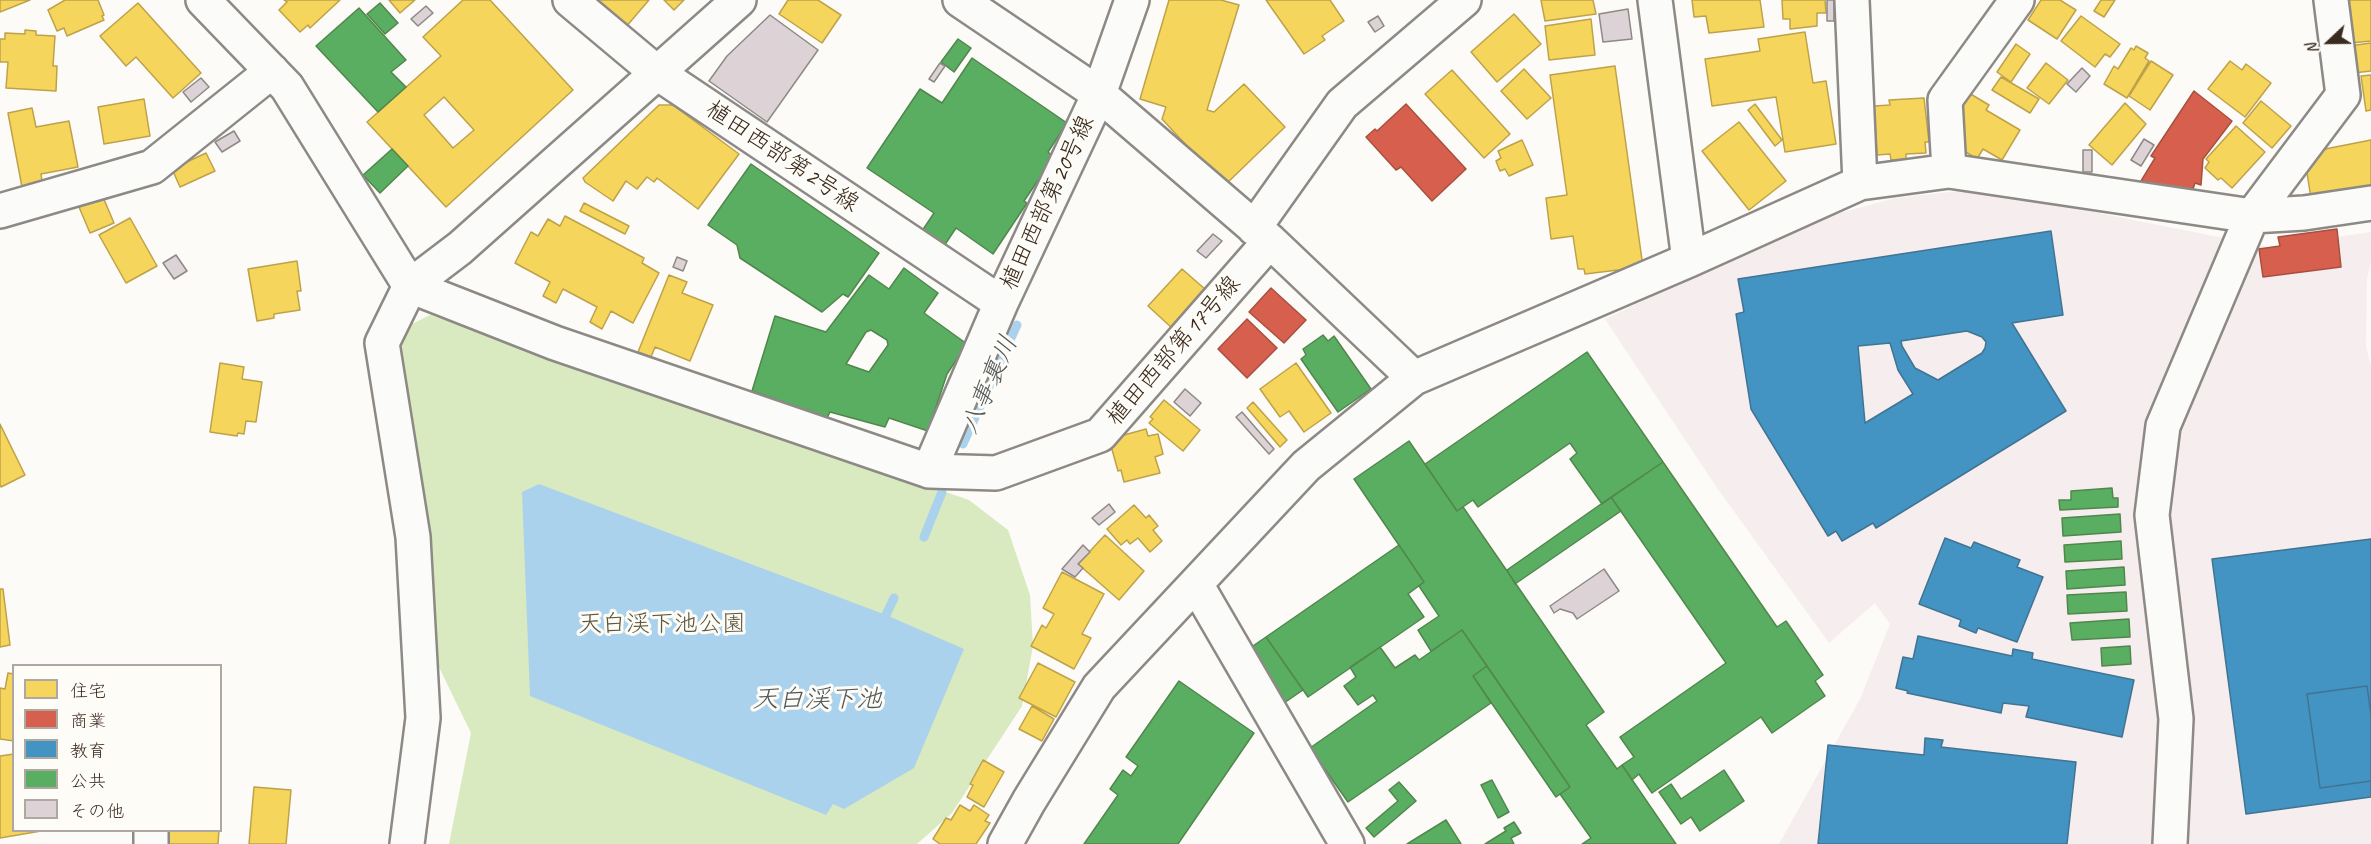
<!DOCTYPE html>
<meta charset="utf-8">
<style>
body{margin:0}
#map{position:relative;width:2371px;height:844px;overflow:hidden;background:#fcfbf8;font-family:Caveat,"Klee One",sans-serif}
canvas{display:block}
.legend{position:absolute;left:12px;top:664px;width:210px;height:168px;box-sizing:border-box;background:#fdfcf7;border:2px solid #afa8a0;margin:0;padding:8px 10px;list-style:none;font-size:18px;color:#3b2a1e}
.legend li{display:flex;align-items:center;gap:12px;height:30px}
.legend b{width:30px;border:2px solid #afa8a0}
.north{position:absolute;left:2299px;top:12px;width:60px;height:60px;-webkit-text-stroke:4px #fdfcf7;paint-order:stroke;rotate:248deg;font-size:16px;font-weight:700;line-height:24px;text-align:center;color:#3b2a1e}
.north::after{content:'';display:block;margin:auto;width:21px;height:27px;background:#3b2a1e;clip-path:polygon(50% 0,100% 100%,50% 72%,0 100%)}
</style>
<div id="map">
<canvas width="2371" height="844"></canvas>
<ul class="legend">
<li><b style="height:16px;background:#f6d55c"></b>住宅</li>
<li><b style="height:16px;background:#d6604d"></b>商業</li>
<li><b style="height:16px;background:#4393c3"></b>教育</li>
<li><b style="height:16px;background:#5aae61"></b>公共</li>
<li><b style="height:16px;background:#ddd3d7"></b>その他</li>
</ul>
<div class="north">N</div>
</div>
<script>
const ctx = document.querySelector('canvas').getContext('2d');
ctx.lineJoin = 'round';
function paint(path, color) { ctx.fillStyle = color; ctx.fill(path, 'evenodd'); }
function stroke(path, color, width, dash) { ctx.strokeStyle = color; ctx.lineWidth = width; ctx.lineCap = dash ? 'butt' : 'round'; ctx.setLineDash(dash || []); ctx.stroke(path); }
function label(font, color, halo, rows, align = 'center') {
  ctx.font = font + ' Caveat,"Klee One",sans-serif'; ctx.lineWidth = 6; ctx.setLineDash([]); ctx.textBaseline = 'middle'; ctx.strokeStyle = halo; ctx.fillStyle = color; for (const [text, x, y, turn = 0] of rows) {
    ctx.save(); ctx.translate(x, y); ctx.rotate((+turn || 0) * Math.PI / 180); ctx.textAlign = isNaN(turn) ? turn : align; if (halo) ctx.strokeText(text, 0, 0); ctx.fillText(text, 0, 0); ctx.restore();
  }
}
paint(new Path2D(`
 M1978 189 2269 247 2371 232V261L2367 279 2366 346 2371 367V844H1779L1860 699 1890 624 1875 603 1829 643 1715 485 1605 319 1725 261 1822 218 1895 198Z`), '#f6edee');
paint(new Path2D(`
 M430 315 969 500 1008 530 1030 595 1033 646 1022 706 952 813 917 844H449L471 733 434 657 397 354 404 328Z`), '#d9e9c0');
paint(new Path2D(`
 M539 484 886 615 964 649 914 768 844 809 833 804 826 815 530 696 522 492Z`), '#abd2ec');
const homes = new Path2D(`
 M0 0H30L0 12Z
 M65 0H98L104 15 102 16 104 20 67 36 64 28 57 31 48 10Z
 M284 0H340L310 28 308 25 300 32 279 10 287 2Z
 M389 0H415L400 13Z
 M463 0H490L573 90 446 207 367 122 441 56 423 37ZM444 97 474 130 453 148 424 115Z
 M594 0H649L625 28Z
 M664 0H684L674 10Z
 M788 0H818L841 15 822 43 779 14Z
 M1169 0H1221L1239 5 1207 110 1214 112 1244 84 1285 127 1224 186 1162 119 1166 107 1140 99Z
 M1266 0H1330L1344 21 1322 36 1325 40 1304 54Z
 M1541 0H1593L1596 14 1545 21Z
 M1692 0H1760L1764 27 1709 33 1706 16 1694 17Z
 M1782 0H1825L1826 13H1817V26L1790 29V19H1783Z
 M2041 0H2060L2076 10 2057 39 2028 20Z
 M2101 0H2115L2104 17 2094 11Z
 M2343 0H2371V41L2351 43Z
 M138 3 201 73 173 98 136 57 126 66 100 36Z
 M1514 14 1541 44 1497 82 1471 52Z
 M2081 16 2120 44 2110 57 2105 54 2095 67 2061 41Z
 M1591 19 1595 55 1549 60 1545 26Z
 M25 30 36 31V35L55 36 53 66H57L56 91 6 88 8 62H0V39H5V33L25 34Z
 M1805 32 1813 83 1826 81 1836 144 1785 152 1776 97 1712 106 1705 59 1760 51 1758 39Z
 M2371 43V71L2353 73 2349 46Z
 M2016 44 2030 54 2011 82 1997 72Z
 M2136 46 2148 53 2145 58 2149 61 2127 98 2104 84 2114 66 2118 69 2131 48 2134 50Z
 M2151 61 2173 75 2150 110 2129 96Z
 M2230 61 2242 70 2246 64 2271 83 2245 117 2208 89Z
 M2046 63 2068 80 2049 104 2027 88Z
 M1615 66 1643 267 1585 274 1584 269H1578L1573 236 1551 239 1546 198 1567 195 1550 75Z
 M1524 69 1551 98 1527 119 1501 91Z
 M1452 70 1510 134 1484 158 1425 94Z
 M2371 75V110L2366 111 2361 76Z
 M2001 77 2039 99 2030 113 1992 90Z
 M1969 93 1989 105 1986 110 2020 130 2002 160 1983 149 1977 159 1958 147 1955 117Z
 M1924 98 1929 142H1925L1926 153 1906 154V159L1891 160 1890 154 1877 155 1874 106 1890 105 1889 100Z
 M144 99 150 136 104 144 98 107Z
 M2261 101 2291 126 2272 148 2243 123Z
 M2125 103 2146 124 2112 165 2089 145Z
 M1755 104 1782 140 1775 146 1748 110Z
 M659 105H673L739 154 698 209 657 178 654 182 647 177 637 189 626 181 613 201 585 182 583 178Z
 M32 108 36 127 69 121 78 167 41 174 42 181 22 187 8 113Z
 M1739 122 1786 181 1749 210 1702 151Z
 M2236 126 2265 152 2232 188 2221 178 2218 180 2205 168 2209 162 2206 159Z
 M1522 140 1533 165 1509 176 1505 169 1500 171 1496 161 1501 158 1498 151Z
 M2371 140V187L2311 198 2305 161 2317 159 2315 151Z
 M206 153 215 171 180 187 172 169Z
 M103 197 114 223 90 233 79 207Z
 M584 203 629 226 625 234 580 211Z
 M565 216 644 258 642 263 659 273 633 323 611 311 602 329 590 322 597 307 563 289 556 303 543 296 550 282 515 263 531 232 538 236 548 219 560 226Z
 M130 218 157 266 126 283 99 235Z
 M297 261 301 291H297L300 310 274 314V318L257 321 248 269Z
 M1182 269 1206 290 1172 328 1148 306Z
 M669 275 687 282 682 293 713 305 690 361 655 347 651 357 638 352Z
 M220 363 244 367 242 379 262 382 256 422 246 421 244 434 238 433 237 436 210 432Z
 M1296 363 1331 413 1304 432 1289 411 1280 417 1260 389Z
 M1164 400 1200 430 1183 451 1149 423 1153 419 1150 417Z
 M1253 402 1287 440 1280 447 1247 408Z
 M0 424 25 475 1 487 0 484Z
 M1146 429 1148 436 1158 434 1163 454 1155 457 1160 473 1124 482 1121 470 1118 471 1111 446 1115 445 1113 438Z
 M1134 505 1146 518 1149 515 1158 526 1153 530 1162 541 1150 552 1138 538 1130 544 1127 540 1121 545 1107 529Z
 M1105 535 1144 571 1119 600 1078 564Z
 M1062 572 1104 594 1082 634 1091 638 1074 669 1031 646 1042 625 1046 628 1054 614 1043 608Z
 M0 589H3L10 645 0 647Z
 M1038 663 1075 682 1056 717 1019 698Z
 M8 673 14 674V741L0 739V688L5 689Z
 M1032 706 1054 719 1042 741 1019 729Z
 M14 754V830H47L0 838V756Z
 M983 760 1004 772 984 807 967 797 973 785 970 784Z
 M254 787 291 790 286 844H249Z
 M960 805 970 811 974 805 989 815 985 821 990 823 976 844H940L933 839 946 818 951 820Z
 M169 830H219L218 844H169Z`);
paint(homes, '#f6d55c');
stroke(homes, '#bea249', 1.5);
const shops = new Path2D(`
 M2194 91 2232 121 2203 159 2201 185 2195 183 2192 192 2141 181 2155 158 2151 156Z
 M1406 104 1466 169 1432 201 1401 167 1396 170 1366 137 1375 129 1377 131Z
 M2337 229 2341 267 2263 277 2259 249 2280 246 2278 237Z
 M1271 288 1306 320 1284 343 1249 312Z
 M1247 319 1277 348 1247 378 1218 349Z`);
paint(shops, '#d6604d');
stroke(shops, '#a8503f', 1.5);
const schools = new Path2D(`
 M2051 231 2063 315 2012 323 2066 411 1876 528 1873 523 1842 541 1836 531 1828 536 1751 409 1736 314 1744 312 1738 279ZM1967 331 1982 337 1986 342 1985 348 1982 353 1938 380 1915 368 1902 346 1901 341ZM1890 343 1898 370 1913 394 1865 423 1858 346Z
 M1945 538 1971 548 1974 542 2020 560 2017 567 2043 577 2017 642 1978 628 1976 633 1959 626 1961 620 1919 604Z
 M2371 539V715L2367 686 2307 694 2320 788 2371 781V797L2246 814 2212 559Z
 M1918 636 2012 656 2013 649 2033 653 2032 659 2134 680 2122 737 2026 717 2029 706 2003 703 2001 713 1907 693 1908 691 1896 688 1903 657 1913 659Z
 M2367 686 2371 715V781L2320 788 2307 694Z
 M1925 738 1943 740 1941 747 2076 762 2067 844H1818L1828 745 1924 755Z`);
paint(schools, '#4393c3');
stroke(schools, '#417492', 1.5);
const public = new Path2D(`
 M380 3 398 23 385 34 367 14Z
 M359 8 406 60 391 72 406 87 378 112 316 46Z
 M958 39 971 48 954 72 941 62Z
 M972 58 1067 123 1048 152 1054 157 1024 201 1027 203 993 254 956 228 944 246 922 231 934 213 867 168 920 89 942 103Z
 M392 149 408 166 380 193 363 175Z
 M751 164 879 253 848 297 843 294 822 312 740 258 737 245 708 225Z
 M904 268 938 293 924 313 967 344 947 374 928 431 889 418 885 427 830 412 827 418 752 391 775 316 826 332 869 275 889 289ZM871 330 887 340 888 345 869 372 846 364 866 332Z
 M1323 335 1328 341 1334 336 1371 389 1338 412 1301 359 1306 355 1303 349Z
 M1587 352 1663 462 1602 504 1570 459 1577 453 1570 443 1478 507 1473 500 1457 511 1425 464Z
 M1409 441 1457 511 1463 507 1604 712 1586 725 1617 769 1622 765 1676 844H1582L1591 838 1560 794 1570 787 1462 630 1431 651 1418 630 1439 616 1419 586 1424 582 1354 479Z
 M1663 462 1777 627 1786 621 1823 675 1815 681 1825 696 1772 733 1761 717 1652 793 1639 774 1632 780 1622 765 1634 757 1620 737 1726 663 1611 497Z
 M2112 488 2113 498H2118V507L2060 510 2059 500H2071V491Z
 M1611 497 1621 511 1515 584 1507 570Z
 M2120 514 2121 532 2063 536 2062 518Z
 M2121 541 2122 559 2065 562 2064 545Z
 M1399 545 1424 582 1408 594 1424 617 1308 697 1266 637Z
 M2124 567 2125 585 2067 589 2066 571Z
 M2126 592 2127 611 2068 614 2067 595Z
 M2129 619 2130 637 2072 640 2070 623Z
 M1462 630 1487 666 1473 676 1491 703 1348 802 1310 748 1377 701 1373 695 1358 705 1344 686 1356 677 1350 667 1380 647 1395 668 1415 655 1419 660Z
 M1266 637 1303 690 1284 703 1247 650Z
 M2130 646 2131 664 2102 666 2101 648Z
 M1487 666 1570 787 1556 797 1473 676Z
 M1179 681 1254 733 1178 844H1084L1118 795 1110 789 1123 770 1131 776 1138 766 1126 757Z
 M1724 770 1744 801 1700 831 1691 817 1681 824 1659 792 1671 784 1681 799Z
 M1492 780 1509 812 1498 818 1481 785Z
 M1399 782 1416 801 1374 837 1366 828 1398 801 1389 790Z
 M1446 820 1461 844H1407Z
 M1514 822 1521 833 1511 838 1514 844H1485L1506 831 1504 828Z`);
paint(public, '#5aae61');
stroke(public, '#51864d', 1.5);
stroke(new Path2D(`
 M963 444 1017 325
 M924 537 942 492
 M886 615 894 598`), '#abd2ec', 9);
const building = new Path2D(`
 M1827 0H1834V21H1827Z
 M426 6 433 13 418 26 411 19Z
 M1628 9 1632 39 1603 42 1599 14Z
 M770 15 818 50 767 122 709 81 727 56Z
 M1378 16 1384 26 1375 32 1368 22Z
 M940 63 945 66 934 82 929 79Z
 M2082 68 2090 76 2076 92 2067 84Z
 M201 78 209 87 191 102 183 92Z
 M234 131 240 141 222 152 215 142Z
 M2144 139 2154 145 2141 166 2131 160Z
 M2083 150H2092V172H2083Z
 M1213 234 1222 241 1206 258 1197 251Z
 M176 255 187 271 174 279 163 263Z
 M677 257 687 261 683 271 673 267Z
 M1185 389 1201 403 1190 416 1174 402Z
 M1242 412 1274 449 1269 454 1236 417Z
 M1109 504 1115 512 1099 525 1092 518Z
 M1083 545 1090 552 1078 564 1083 568 1075 577 1062 569Z
 M1604 569 1619 591 1577 619 1573 613 1560 609 1554 613 1550 606Z`);
paint(building, '#ddd3d7');
stroke(building, '#8d8985', 1.5);
const minor = new Path2D(`
 M203 0 287 87 410 286 555 343 929 471 996 473 1100 435 1270 241
 M570 0 656 72 1001 303
 M960 0 1099 94 1270 241 1414 378
 M1655 0 1689 260
 M1852 0 1860 183
 M1949 171 1945 100 2017 0
 M0 211 152 167 272 71
 M1254 228 1342 104 1464 0
 M929 471 1001 303 1099 94 1132 0
 M1196 584 1347 844
 M151 830V844
 M407 844 423 718 413 537 382 343 410 286 460 248 739 0
 M1005 844 1029 801 1099 687 1306 466 1414 378 1689 260 1860 183 1949 171 2252 216 2304 213 2371 203
 M2170 844 2176 719 2152 515 2163 426 2252 216 2343 95 2331 0`);
stroke(minor, '#8d8985', 38);
stroke(minor, '#fbfbf9', 33);
label('24px', '#3b2a1e', '#fdfcf7', [
 ["植田西部第2号線",782,157,34],
 ["植田西部第20号線",1048,203,-65],
 ["植田西部第17号線",1174,351,-49]
]);
label('24px', '#5b563b', '#fdfcf7', [
 ["天白渓下池公園",662,625]
]);
label('italic 26px', '#52575a', '#fdfcf7', [
 ["八事裏川",990,385,-66],
 ["天白渓下池",817,700]
]);
</script>
